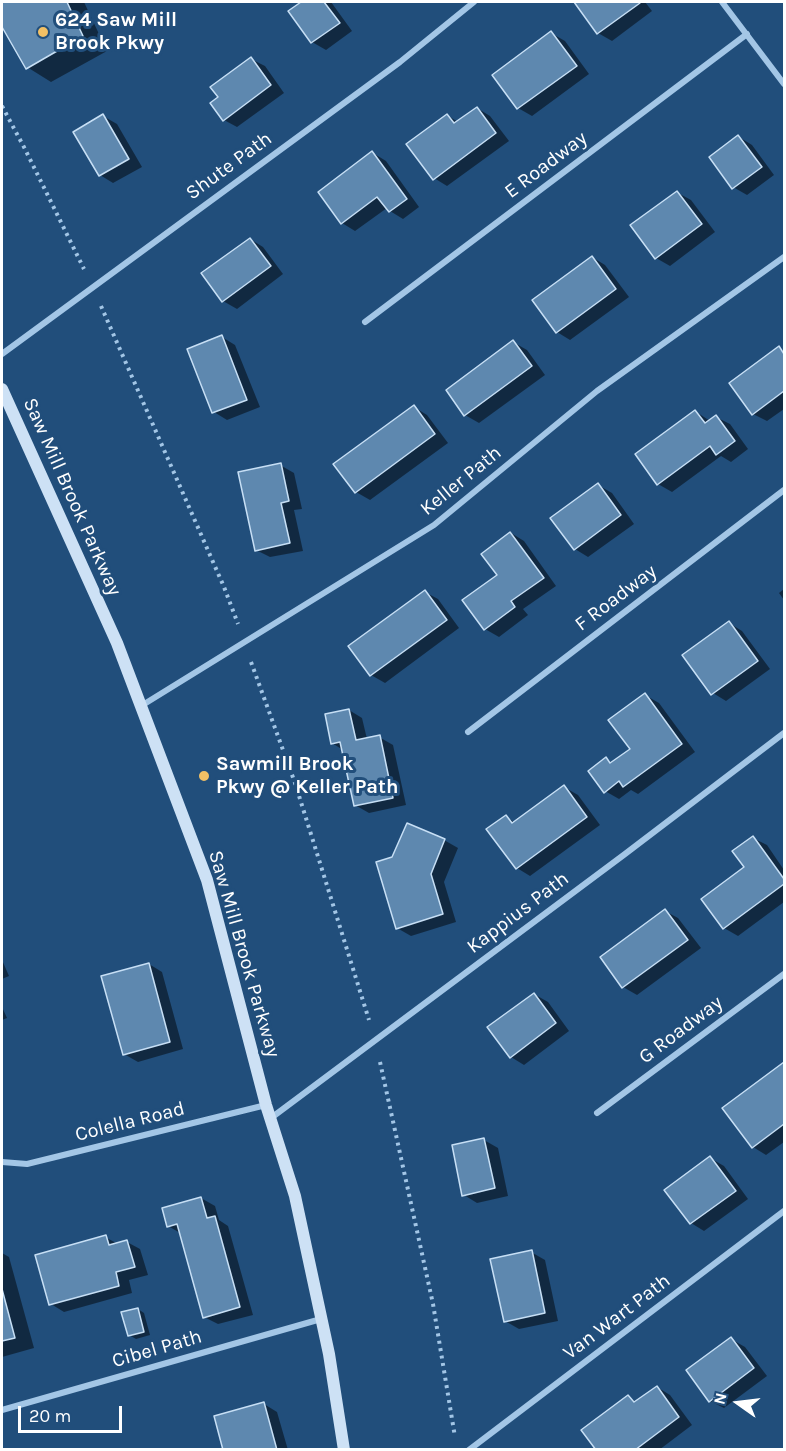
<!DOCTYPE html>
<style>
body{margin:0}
#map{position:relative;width:786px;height:1451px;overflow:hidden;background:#214e7b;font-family:Karla,sans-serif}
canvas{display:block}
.frame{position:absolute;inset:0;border:3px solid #fff;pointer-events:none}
.north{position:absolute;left:708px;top:1373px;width:60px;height:60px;-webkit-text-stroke:4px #214e7b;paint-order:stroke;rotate:284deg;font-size:16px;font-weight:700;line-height:24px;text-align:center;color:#fff}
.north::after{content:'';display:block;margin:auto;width:21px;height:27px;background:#fff;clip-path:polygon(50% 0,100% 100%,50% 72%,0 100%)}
.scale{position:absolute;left:18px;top:1406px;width:104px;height:27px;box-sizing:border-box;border:3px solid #fff;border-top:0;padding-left:8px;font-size:18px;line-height:21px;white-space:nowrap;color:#fff;-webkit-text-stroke:4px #214e7b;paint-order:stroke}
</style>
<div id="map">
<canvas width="786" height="1451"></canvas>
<div class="frame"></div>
<div class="north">N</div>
<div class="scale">20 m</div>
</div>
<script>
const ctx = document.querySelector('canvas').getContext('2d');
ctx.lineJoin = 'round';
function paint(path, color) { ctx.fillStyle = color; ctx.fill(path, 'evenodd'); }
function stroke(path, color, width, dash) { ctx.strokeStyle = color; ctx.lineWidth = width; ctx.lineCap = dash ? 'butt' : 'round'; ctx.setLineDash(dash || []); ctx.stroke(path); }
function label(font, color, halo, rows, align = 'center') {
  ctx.font = font + ' Karla,sans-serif'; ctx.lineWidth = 6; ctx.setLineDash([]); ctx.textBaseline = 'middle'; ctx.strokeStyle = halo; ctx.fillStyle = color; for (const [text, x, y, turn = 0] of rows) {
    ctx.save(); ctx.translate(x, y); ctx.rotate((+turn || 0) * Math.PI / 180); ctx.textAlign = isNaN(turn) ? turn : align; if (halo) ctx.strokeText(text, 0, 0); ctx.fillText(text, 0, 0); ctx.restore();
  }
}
paint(new Path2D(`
 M2 2H84L107 51 51 82 27 67 2 24Z
 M304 2H331L352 31 326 50 312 42 290 12Z
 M576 2H645L652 11 612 41 598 33Z
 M551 33 565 41 589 74 532 116 518 108 494 75Z
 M251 59 265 66 284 93 237 127 224 120Z
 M477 108 490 116 509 141 447 186 434 178 447 115 458 122Z
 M103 116 117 124 142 167 113 183 100 175Z
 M739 137 752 145 774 175 747 195 733 187Z
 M373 153 386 161 419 207 403 219 390 211 387 208 355 231 342 223Z
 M678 193 691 200 715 232 670 266 656 258Z
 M250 239 263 247 283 274 237 309 223 301Z
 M592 257 605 265 629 297 570 340 557 332Z
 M222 337 235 345 260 407 227 420 214 412Z
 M513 342 527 350 545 375 479 423 465 415Z
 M779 348 784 351V409L767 421 753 414Z
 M414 407 427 415 448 443 370 500 356 492Z
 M695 411 710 421 716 417 730 424 748 449 731 462 721 456 672 492 658 484Z
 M280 465 294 473 302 509 294 510 303 551 270 557 256 550Z
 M598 485 612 493 634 524 588 557 575 549Z
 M511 533 524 541 556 586 523 609 528 615 499 637 485 629 464 601 499 575Z
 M784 589V600L779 593Z
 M425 592 438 599 459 628 385 683 371 675Z
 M729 623 742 631 770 669 726 701 713 693Z
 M645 695 659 703 695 752 638 794 631 790 619 799 605 791 606 759 613 763 632 749Z
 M349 710 362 718 367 739 379 737 393 745 406 805 369 813 355 805 343 750 332 743Z
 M564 787 578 795 600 825 530 876 517 868 506 817 516 823Z
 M753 838 767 845 784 870V902L738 936 724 928 703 899 746 868Z
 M444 840 458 848 444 882 456 922 411 936 397 928Z
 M665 911 678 918 701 948 637 995 623 987Z
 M2 960 9 976 2 979Z
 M149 964 162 972 183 1049 138 1062 124 1054Z
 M534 994 548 1002 569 1031 524 1065 511 1057Z
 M2 1007 7 1018 2 1020Z
 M784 1064V1142L766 1155 753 1147 724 1109Z
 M484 1140 498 1148 508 1196 477 1203 464 1195Z
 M710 1158 724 1166 748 1199 704 1231 691 1223Z
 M201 1198 215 1206 219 1220 228 1226 253 1315 218 1324 204 1317 182 1234 168 1226Z
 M105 1237 118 1244 127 1242 140 1249 148 1275 129 1280 132 1293 64 1312 51 1304Z
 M531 1252 545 1260 558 1321 519 1329 505 1321Z
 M2 1253 9 1257 34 1348 2 1357Z
 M138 1309 144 1313 150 1335 136 1339 129 1335Z
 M731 1339 745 1347 767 1376 724 1408 710 1401Z
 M657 1387 670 1395 692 1425 659 1450H598L628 1397 637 1402Z
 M264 1404 277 1412 288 1450H225Z`), '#0007');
const building = new Path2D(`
 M2 2H67L83 36 26 69 2 27Z
 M301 2H324L340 23 311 43 288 11Z
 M574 2H639L640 3 597 34Z
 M551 31 577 66 517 109 492 75Z
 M251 57 271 85 223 121 210 103 218 97 210 87Z
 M477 107 496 133 433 180 406 144 447 114 454 123Z
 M103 114 129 159 99 176 73 132Z
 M738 135 762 167 732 189 709 157Z
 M372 151 407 199 389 212 377 197 341 224 318 192Z
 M677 191 702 224 655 259 630 225Z
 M250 238 271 266 222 302 201 273Z
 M592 256 616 289 556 333 532 300Z
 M222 335 247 400 212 413 187 349Z
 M513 340 532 366 464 416 446 390Z
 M779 346 784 354V391L752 415 729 383Z
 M414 405 435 434 355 493 333 464Z
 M695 410 705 423 716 415 735 441 716 455 710 446 657 485 635 454Z
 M281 463 289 501 281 503 290 543 255 551 238 472Z
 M598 483 621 515 574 550 550 518Z
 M510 532 544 578 511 601 515 607 484 630 462 600 497 575 481 554Z
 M425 590 447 620 370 676 348 646Z
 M729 621 758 661 711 695 682 655Z
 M645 693 682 744 623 787 619 781 604 793 588 771 606 757 610 763 630 749 608 720Z
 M349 709 356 740 380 735 393 798 354 806 340 742 331 744 325 714Z
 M564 785 587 817 516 869 486 829 506 815 512 823Z
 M407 823 445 839 431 874 443 914 396 929 376 862 392 857Z
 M753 836 784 879V884L723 929 701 899 744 867 732 851Z
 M665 909 688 940 622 988 600 957Z
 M149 963 170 1042 123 1055 101 976Z
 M534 993 556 1023 510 1058 487 1027Z
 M784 1062V1124L752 1148 722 1108Z
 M484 1138 495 1188 462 1196 452 1145Z
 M710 1156 736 1191 690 1224 664 1190Z
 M201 1197 207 1218 215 1216 240 1307 203 1318 177 1224 167 1227 162 1208Z
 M106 1235 109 1245 127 1240 135 1267 116 1272 119 1286 49 1305 35 1255Z
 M532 1250 545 1313 504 1322 490 1259Z
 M2 1289 15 1338 2 1341Z
 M138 1308 144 1332 128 1336 121 1312Z
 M731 1337 754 1368 709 1402 686 1370Z
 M657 1386 679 1417 635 1450H596L581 1430 628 1395 634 1402Z
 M264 1402 277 1450H223L214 1416Z`);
paint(building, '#5e88af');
stroke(building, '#c7dff5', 1.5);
stroke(new Path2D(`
 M2 106 25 149 84 269
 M101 306 224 587 238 624
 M251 662 295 783 369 1020
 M380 1062 433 1304 455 1437`), '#a3c6e6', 4, [3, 4.5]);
stroke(new Path2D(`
 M722 2 784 84
 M365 322 747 34
 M2 354 400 62 474 2
 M141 706 434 525 597 391 784 257
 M468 732 784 490
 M597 1113 784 974
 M271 1118 625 854 784 733
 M2 1162 27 1164 266 1105
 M2 1410 321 1319
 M469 1450 784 1211`), '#a3c6e6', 6);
stroke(new Path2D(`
 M2 389 117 643 207 880 266 1105 295 1196 329 1354 344 1450`), '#cde1f5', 12);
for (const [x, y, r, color] of [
 [43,32,6,"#f2c065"],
 [204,776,6,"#f2c065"]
]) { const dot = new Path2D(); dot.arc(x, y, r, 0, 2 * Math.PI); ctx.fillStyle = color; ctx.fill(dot); stroke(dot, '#214e7b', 2); }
label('bold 20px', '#fff', '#214e7b', [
 ["624 Saw Mill",55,20],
 ["Brook Pkwy",55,43],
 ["Sawmill Brook",216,764],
 ["Pkwy @ Keller Path",216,787]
], 'left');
label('20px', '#fff', '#214e7b', [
 ["E Roadway",546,165,-37],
 ["Shute Path",229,166,-36],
 ["Keller Path",461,481,-39],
 ["Saw Mill Brook Parkway",72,497,66],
 ["F Roadway",616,598,-37],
 ["Kappius Path",518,913,-37],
 ["Saw Mill Brook Parkway",244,954,74],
 ["G Roadway",681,1030,-37],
 ["Colella Road",130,1122,-14],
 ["Van Wart Path",617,1317,-37],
 ["Cibel Path",157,1349,-16]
]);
</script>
